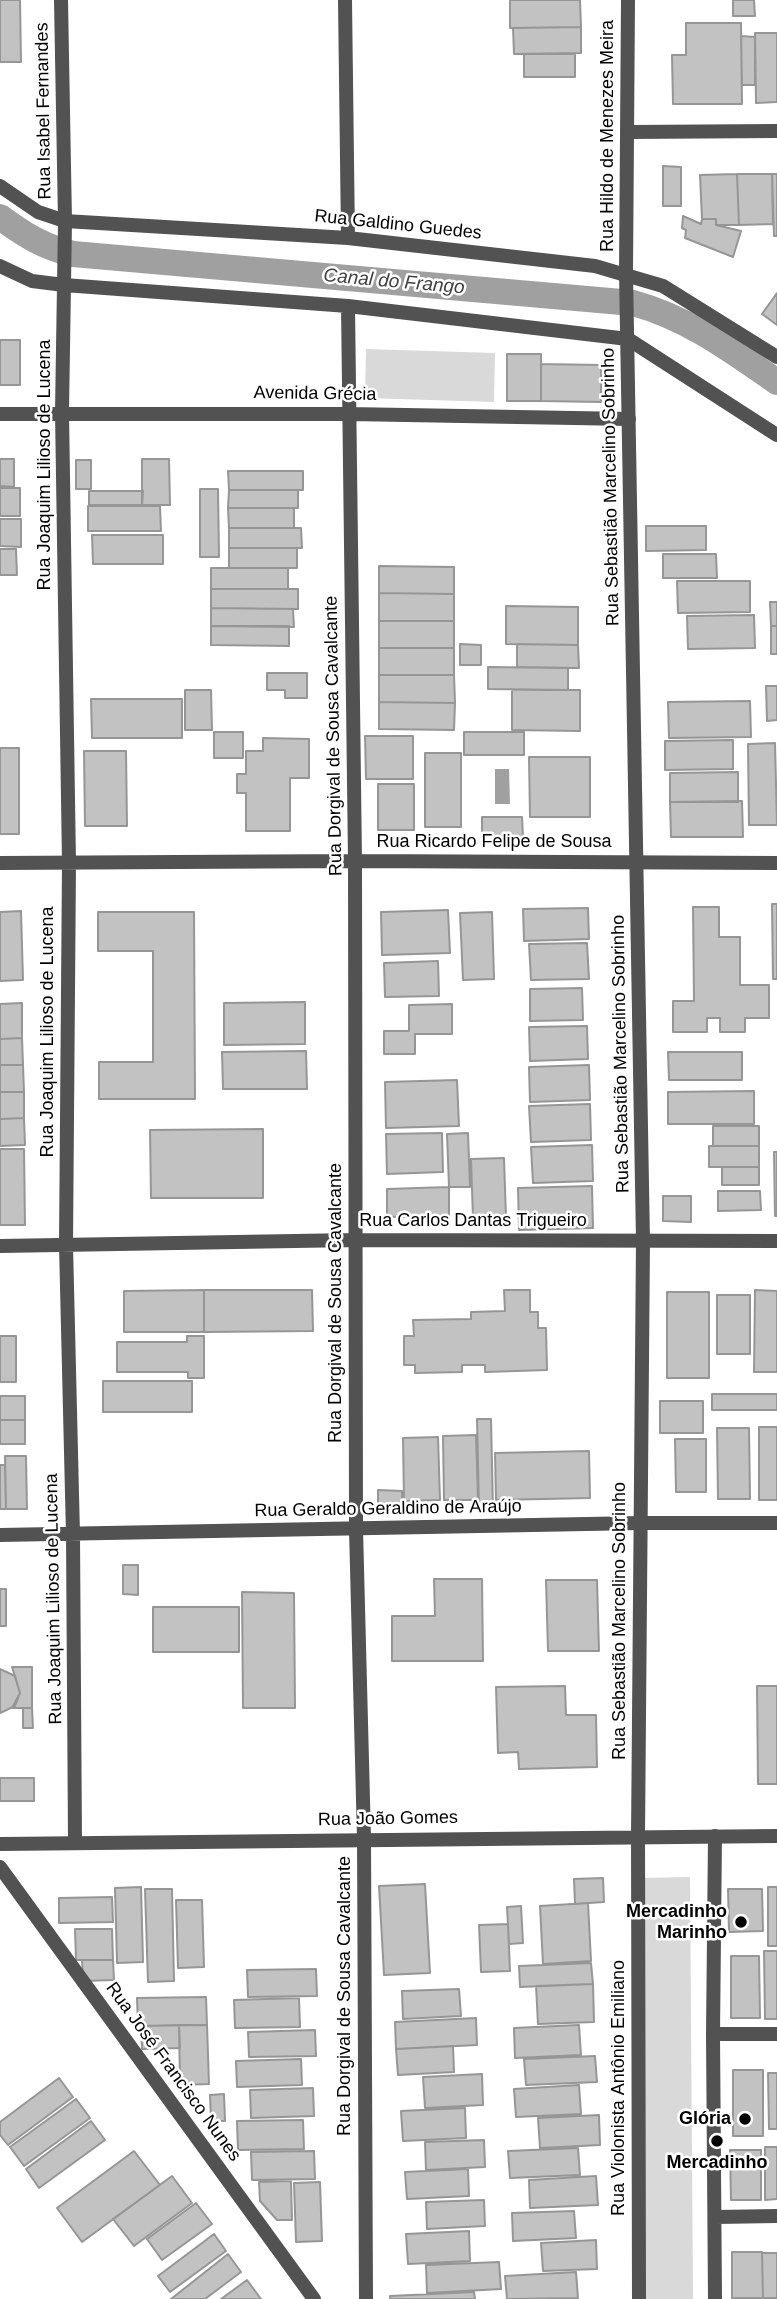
<!DOCTYPE html>
<meta charset="utf-8">
<style>
body{margin:0}
canvas{display:block;background:#fff}
</style>
<canvas width="777" height="2299"></canvas>
<script>
const ctx = document.querySelector('canvas').getContext('2d');
ctx.lineJoin = 'round';
function paint(path, color) { ctx.fillStyle = color; ctx.fill(path, 'evenodd'); }
function stroke(path, color, width, dash) { ctx.strokeStyle = color; ctx.lineWidth = width; ctx.lineCap = dash ? 'butt' : 'round'; ctx.setLineDash(dash || []); ctx.stroke(path); }
function label(font, color, halo, rows, align = 'center') {
  ctx.font = font + ' Arial,sans-serif'; ctx.lineWidth = 5; ctx.setLineDash([]); ctx.textBaseline = 'middle'; ctx.strokeStyle = halo; ctx.fillStyle = color; for (const [text, x, y, turn = 0] of rows) {
    ctx.save(); ctx.translate(x, y); ctx.rotate((+turn || 0) * Math.PI / 180); ctx.textAlign = isNaN(turn) ? turn : align; if (halo) ctx.strokeText(text, 0, 0); ctx.fillText(text, 0, 0); ctx.restore();
  }
}
paint(new Path2D(`
 M366 349 495 353 494 402 365 398Z
 M690 1877 693 2299H644L639 1878Z`), '#d9d9d9');
paint(new Path2D(`
 M495 769H509L510 804H495Z`), '#a0a0a0');
stroke(new Path2D(`
 M0 217C24 235 44 247 73 254L633 303C688 318 731 350 777 382`), '#a0a0a0', 26);
const building = new Path2D(`
 M0 0H20L21 62H0Z
 M510 0H580L581 27 510 28Z
 M733 0H754L755 16H733Z
 M686 23H741L742 104H673L672 55H686Z
 M581 27V53L514 54 513 28Z
 M755 33H777V102L756 103Z
 M741 36 755 37V85H742Z
 M524 54H575V77H524Z
 M663 166 681 167V206H663Z
 M737 174 739 225H716V219H702L700 175Z
 M737 174H772L773 224 739 225Z
 M772 174H777V236H774Z
 M683 216 701 224 702 219H716V225L741 231 733 257 685 238 686 230 682 228Z
 M777 293V325L762 314Z
 M0 340H20V385H0Z
 M507 354H541V401H507Z
 M541 364 601 365V402L541 401Z
 M0 459H14V487L0 486Z
 M142 459H169L170 505H142Z
 M76 460H91V489H76Z
 M228 471H303V490H229Z
 M0 488H20V516H0Z
 M200 489H218L219 557H200Z
 M229 490H298V508H228Z
 M89 491H143L142 505H89Z
 M88 506H160L161 531H88Z
 M228 508H294V528H229Z
 M0 519H21V547L0 546Z
 M646 526H706V550L646 551Z
 M229 528H301L302 548H229Z
 M92 535H163V564H93Z
 M229 548H297V568H229Z
 M0 549H16L17 575H0Z
 M663 554H716L717 578H663Z
 M379 566 454 567V594L379 593Z
 M211 568H288V589H211Z
 M677 581H750V612L678 613Z
 M211 589H298V609L211 608Z
 M379 593 454 594V621H379Z
 M770 602H777V626H771Z
 M506 606 578 607V645L506 644Z
 M211 608 293 609 294 627 211 626Z
 M754 615 755 648 688 649 687 616Z
 M379 621H454V648H379Z
 M211 626H289V646L211 645Z
 M771 626H777V654H771Z
 M460 644 481 645V665H460Z
 M517 644 578 645 579 668 517 667Z
 M379 648H454V675H379Z
 M488 667 568 668V690L488 689Z
 M267 673H307V698H285V690H267Z
 M379 675H454L455 703 379 702Z
 M766 686H777V720L767 721Z
 M185 690H211L212 730H185Z
 M512 690H580V731L512 730Z
 M91 699H182V738H92Z
 M750 701 751 737 669 738 668 702Z
 M379 702 455 703 454 730 379 729Z
 M214 732H243V758H214Z
 M464 732H524V755H464Z
 M365 736H413V779H366Z
 M263 738 309 739V778H290V831H246V793H237V774H246V751H263Z
 M733 740V769L665 770V741Z
 M775 743 777 825H749L748 744Z
 M0 748H19V834H0Z
 M84 751H126L127 826H85Z
 M425 753H461V827H425Z
 M529 757H590V817H530Z
 M738 772V802H670V773Z
 M378 784H414V830H378Z
 M742 801 743 837H671L670 802Z
 M482 817H522L523 837 482 836Z
 M772 904H777V979H773Z
 M693 907H719V937H740V985H769V1018H745V1032H720V1018H707V1032H673V1001H694Z
 M588 908 589 939 524 941 523 909Z
 M448 910 450 953 382 955 381 912Z
 M21 911 23 980 0 981V912Z
 M98 912H194L195 1099H99V1062H153V951H98Z
 M492 912 494 979 463 980 460 913Z
 M587 943 589 979 531 980 529 944Z
 M438 961 439 996 385 997 384 963Z
 M582 988 583 1020 530 1021V989Z
 M305 1002V1044L224 1045V1003Z
 M22 1003V1038L0 1039V1004Z
 M452 1004V1034H415V1054H384V1031H409V1005Z
 M587 1026 588 1059 530 1061 529 1027Z
 M22 1038 23 1065H0V1039Z
 M306 1051 307 1089H223L222 1052Z
 M668 1052H742V1080H669Z
 M0 1065H23L24 1092H0Z
 M589 1065 590 1100 530 1102 529 1067Z
 M457 1080 459 1126 386 1128 385 1082Z
 M754 1091V1124H668V1092Z
 M0 1092H24V1118L0 1119Z
 M590 1104 591 1140 531 1142 529 1106Z
 M24 1118 25 1145 0 1146V1119Z
 M713 1126H759V1146H713Z
 M263 1129V1198H151L150 1130Z
 M442 1133 443 1172 387 1174 386 1134Z
 M468 1133 470 1187H449L447 1134Z
 M592 1145 593 1181 533 1183 531 1147Z
 M709 1146H759V1167H709Z
 M0 1149H24L25 1225H0Z
 M774 1152H777V1216H775Z
 M504 1158 506 1218 473 1219 471 1159Z
 M722 1167H759V1185H722Z
 M592 1186 593 1228 519 1230 518 1188Z
 M449 1187V1216L387 1217V1189Z
 M718 1191H760L761 1210 718 1211Z
 M663 1196H691V1222L663 1221Z
 M204 1290H312L313 1331 204 1332Z
 M204 1290V1332H124V1291Z
 M504 1290H530V1312H538V1328H546L547 1370 485 1372V1365H462V1372L415 1373V1365H404V1336H414L413 1320 471 1319V1312L505 1311Z
 M755 1290 777 1291V1372H754Z
 M667 1292H709V1378H667Z
 M717 1295H750V1354H717Z
 M0 1336H16V1382H0Z
 M187 1336H204V1378H188V1372H117V1342H187Z
 M103 1381H192V1412H103Z
 M712 1394H777V1410H712Z
 M0 1396H25V1420H0Z
 M660 1401H703V1433H660Z
 M477 1419H491L493 1510H479Z
 M0 1420H25V1444H0Z
 M759 1427H777V1500H759Z
 M717 1428H749L750 1499H718Z
 M476 1435 478 1500H444L443 1436Z
 M438 1437 440 1500 404 1501 403 1438Z
 M675 1439H706V1492H676Z
 M589 1451 590 1498 496 1500 495 1453Z
 M5 1456H26L27 1509H6Z
 M0 1465H5L6 1509H0Z
 M378 1490 402 1491V1513H378Z
 M123 1565H138V1595L123 1594Z
 M434 1579H482L483 1661H392V1616H435Z
 M546 1580H597L599 1651H548Z
 M0 1589H6V1626H0Z
 M242 1592 294 1593 295 1708H243Z
 M153 1607H239V1652H153Z
 M12 1667H32V1708H12L20 1693Z
 M0 1669 15 1676 20 1693 15 1706 0 1713Z
 M565 1686 566 1715H596L597 1767 519 1769 518 1752 498 1753 496 1687Z
 M757 1686H777V1784H758Z
 M23 1708H32L33 1728H23Z
 M0 1778H34V1801H0Z
 M603 1878 604 1902 575 1904 574 1879Z
 M425 1884 430 1973 384 1975 379 1886Z
 M141 1887 143 1962 117 1963 115 1888Z
 M768 1887H777V1946H768Z
 M145 1889H172L174 1981 148 1982Z
 M728 1889H762L763 1931 729 1932Z
 M112 1897 113 1922 59 1923V1898Z
 M176 1900H202L204 1967 178 1968Z
 M588 1903 591 1961 543 1964 540 1906Z
 M521 1906 523 1943 509 1944 507 1907Z
 M508 1924 510 1971 481 1972 479 1925Z
 M75 1929H112L113 1960H76Z
 M764 1951H777V2019H765Z
 M731 1956H759L760 2018H731Z
 M82 1960H113L114 1980 83 1981Z
 M591 1963 593 1984 520 1987 519 1966Z
 M316 1969 317 1996 248 1997 247 1970Z
 M593 1984 594 2022 538 2024 536 1986Z
 M459 1989 461 2016 403 2019 402 1991Z
 M206 1997 207 2025 138 2026 137 1998Z
 M299 1998 300 2027 235 2028 234 2000Z
 M476 2018 477 2045 396 2049 395 2022Z
 M179 2025 180 2048 142 2049 141 2026Z
 M179 2025H207L209 2084 180 2085Z
 M579 2025 581 2055 515 2058 514 2028Z
 M315 2030 316 2056 249 2057 248 2032Z
 M453 2046 454 2072 398 2075 396 2049Z
 M595 2056 597 2082 526 2085 524 2059Z
 M301 2059 302 2085 237 2087 236 2061Z
 M733 2070H763V2136H733Z
 M768 2073H777V2129H769Z
 M482 2074 483 2105 425 2108 423 2077Z
 M59 2078 73 2097 8 2145 0 2135V2122Z
 M579 2085 581 2114 516 2117 514 2089Z
 M313 2088 314 2116 251 2118 250 2090Z
 M224 2094 225 2121H211L210 2095Z
 M76 2099 90 2118 24 2166 10 2147Z
 M465 2108 466 2138 403 2141 401 2111Z
 M599 2115 600 2145 540 2148 538 2118Z
 M303 2120 304 2149 238 2150 237 2121Z
 M91 2121 105 2140 39 2188 26 2169Z
 M484 2140 485 2167 426 2170 425 2142Z
 M765 2147H777V2199L765 2200Z
 M578 2148 580 2175 510 2178 508 2151Z
 M730 2150H761V2200H731Z
 M134 2151 160 2185 82 2242 57 2208Z
 M314 2151 315 2179 252 2180 251 2152Z
 M468 2169 469 2196 407 2199 405 2172Z
 M172 2176 192 2203 134 2246 113 2219Z
 M596 2176 598 2205 530 2208 529 2180Z
 M291 2181 292 2220H277L260 2201 259 2182Z
 M320 2182 322 2241 296 2242 294 2183Z
 M484 2200 485 2226 427 2229 426 2202Z
 M196 2203 212 2224 162 2260 147 2239Z
 M574 2211 576 2238 513 2241 512 2213Z
 M469 2231 470 2261 408 2264 406 2234Z
 M214 2234 226 2251 170 2292 158 2276Z
 M596 2240 597 2269 543 2271 541 2243Z
 M732 2252H762L763 2298H732Z
 M762 2253H777V2298H763Z
 M228 2254 241 2272 205 2299H171Z
 M499 2262 501 2289 427 2293 426 2265Z
 M576 2272 578 2298 507 2299 505 2276Z
 M247 2280 261 2299H221Z
 M474 2292 475 2299H390V2296Z`);
paint(building, '#c2c2c2');
stroke(building, '#969696', 2);
stroke(new Path2D(`
 M61 0 65 221 62 412 69 863 66 1245 73 1535 75 1843
 M345 0 348 238
 M628 132 777 131
 M0 186 38 212 65 221 348 238 595 266 663 286 777 357
 M0 266 32 281 64 285 348 306 628 339 777 435
 M348 306 355 861 356 1529 364 1838 366 2299
 M0 414H350L629 419
 M0 863 355 861 777 863
 M0 1246 354 1240 777 1241
 M0 1535 640 1523H777
 M638 1835 639 2299
 M715 1836 713 2034 715 2299
 M0 1867 314 2299
 M713 2034H777
 M716 2217 777 2216`), '#525252', 14);
stroke(new Path2D(`
 M628 0 626 273 643 1241 638 1835
 M0 1844 777 1836`), '#525252', 14);
for (const [x, y, r, color] of [
 [741,1922,7,"#000"],
 [745,2119,7,"#000"],
 [717,2141,7,"#000"]
]) { const dot = new Path2D(); dot.arc(x, y, r, 0, 2 * Math.PI); ctx.fillStyle = color; ctx.fill(dot); stroke(dot, '#fff', 2.5); }
label('18px', '#000', '#fff', [
 ["Rua Isabel Fernandes",44,111,-91],
 ["Rua Hildo de Menezes Meira",608,136,-90],
 ["Rua Galdino Guedes",398,225,6],
 ["Avenida Grécia",315,394,1],
 ["Rua Joaquim Lilioso de Lucena",45,465,-90],
 ["Rua Sebastião Marcelino Sobrinho",611,487,-91],
 ["Rua Dorgival de Sousa Cavalcante",334,736,-91],
 ["Rua Ricardo Felipe de Sousa",494,842],
 ["Rua Joaquim Lilioso de Lucena",48,1032,-90],
 ["Rua Sebastião Marcelino Sobrinho",621,1054,-91],
 ["Rua Carlos Dantas Trigueiro",473,1221],
 ["Rua Dorgival de Sousa Cavalcante",336,1303,-90],
 ["Rua Geraldo Geraldino de Araújo",388,1509,-1],
 ["Rua Joaquim Lilioso de Lucena",54,1599,-91],
 ["Rua Sebastião Marcelino Sobrinho",620,1621,-90],
 ["Rua João Gomes",388,1819,-1],
 ["Rua Dorgival de Sousa Cavalcante",345,1996,-90],
 ["Rua José Francisco Nunes",173,2072,54],
 ["Rua Violonista Antônio Emiliano",619,2088,-90]
]);
label('bold 18px', '#000', '#fff', [
 ["Mercadinho",727,1912],
 ["Marinho",727,1933],
 ["Glória",731,2119],
 ["Mercadinho",717,2163,"center"]
], 'right');
label('italic 19px', '#414141', '#fff', [
 ["Canal do Frango",394,282,5]
]);
</script>
